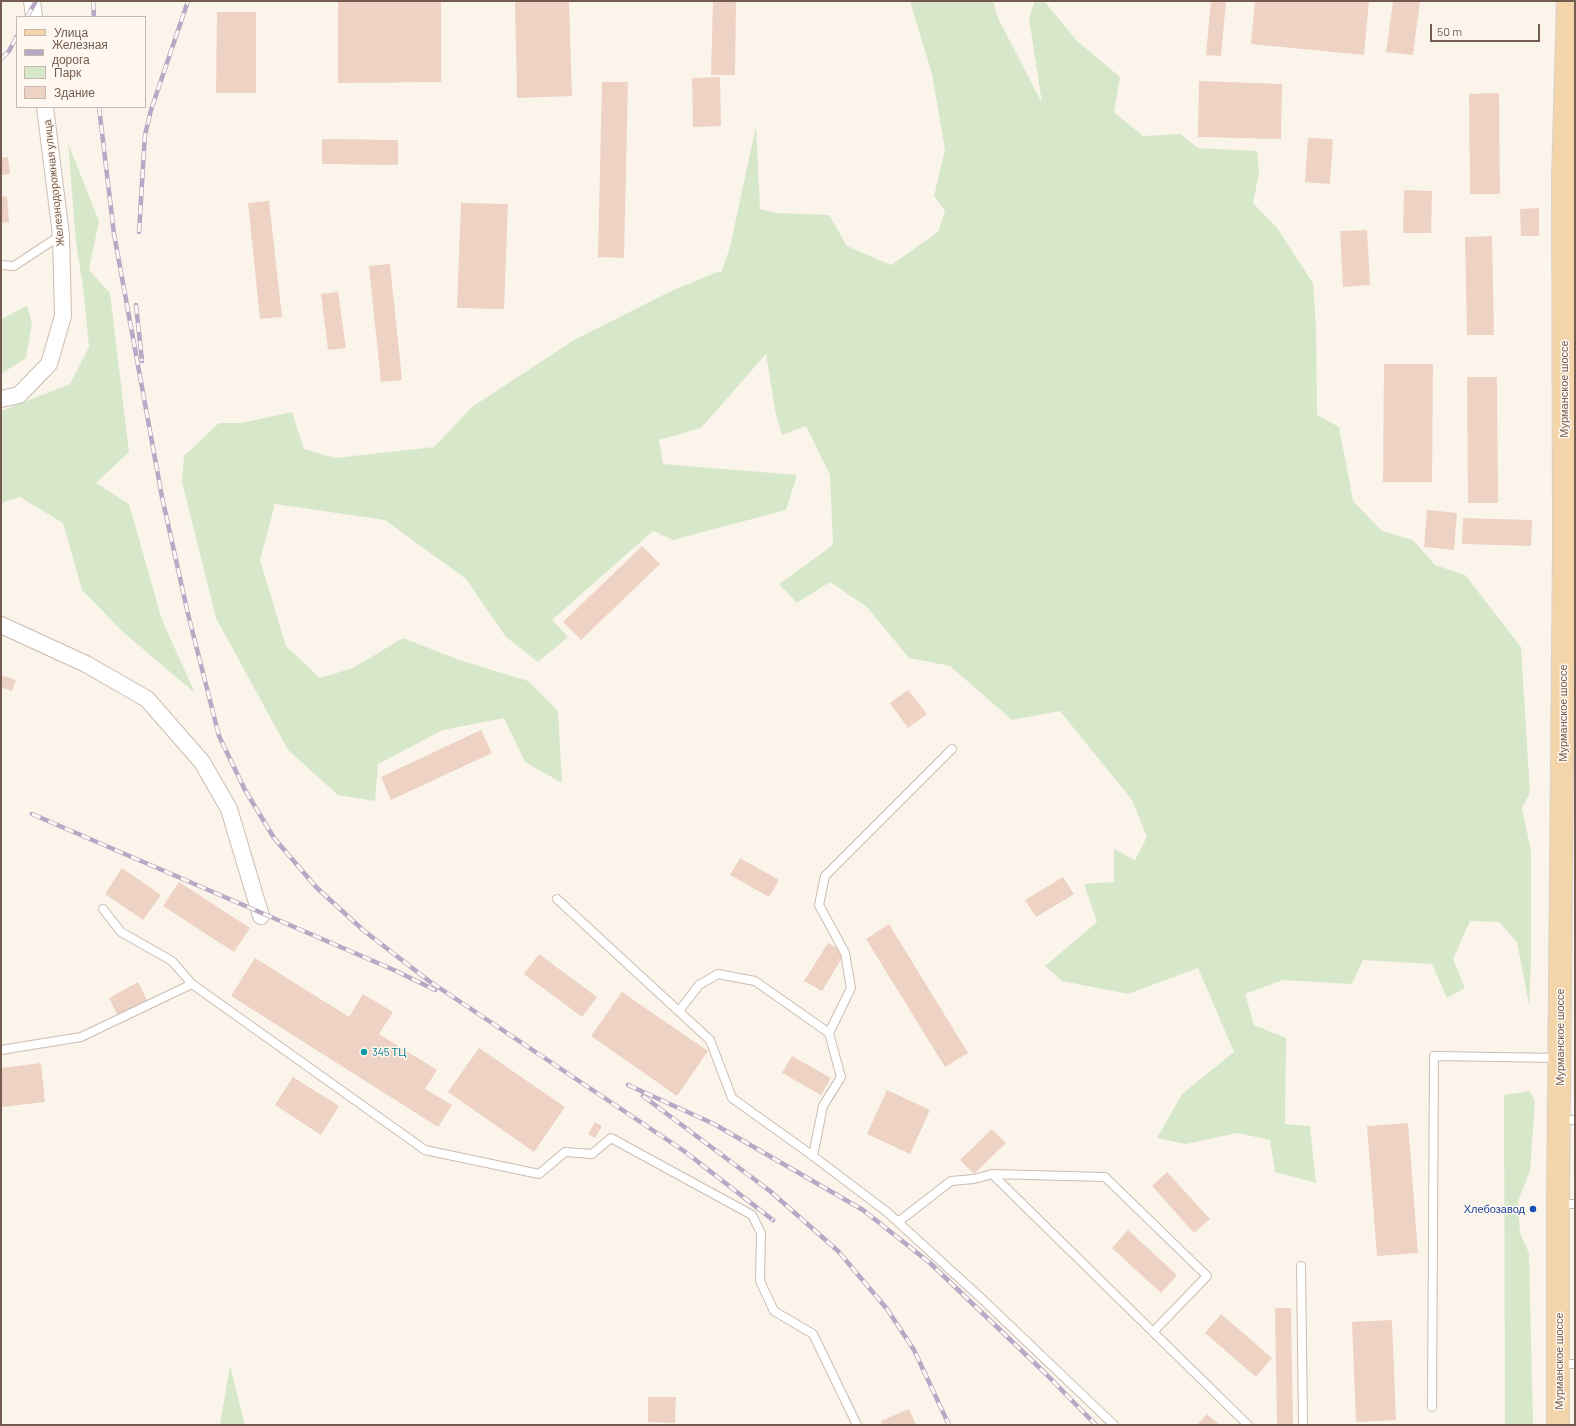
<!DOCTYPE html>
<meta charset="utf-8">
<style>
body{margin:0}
#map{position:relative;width:1576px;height:1426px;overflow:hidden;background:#fbf4eb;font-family:Barlow,sans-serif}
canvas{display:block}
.frame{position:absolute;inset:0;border:2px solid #745b4f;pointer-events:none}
.legend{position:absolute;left:16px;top:16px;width:130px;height:92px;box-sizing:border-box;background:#fef8f1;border:1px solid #c7b9b0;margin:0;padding:5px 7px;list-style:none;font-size:12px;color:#745b4f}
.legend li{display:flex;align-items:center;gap:8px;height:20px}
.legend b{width:20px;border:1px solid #c7b9b0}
.scale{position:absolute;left:1430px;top:24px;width:110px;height:18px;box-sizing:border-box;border:2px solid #745b4f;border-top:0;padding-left:5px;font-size:12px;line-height:14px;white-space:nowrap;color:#745b4f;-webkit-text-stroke:3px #fef8f1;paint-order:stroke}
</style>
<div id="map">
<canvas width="1576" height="1426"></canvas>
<div class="frame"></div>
<ul class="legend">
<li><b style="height:5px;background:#f4d5a9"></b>Улица</li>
<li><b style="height:5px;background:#b7a9c5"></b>Железная дорога</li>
<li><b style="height:11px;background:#d7e8ca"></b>Парк</li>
<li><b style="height:11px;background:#eed3c4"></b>Здание</li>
</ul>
<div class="scale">50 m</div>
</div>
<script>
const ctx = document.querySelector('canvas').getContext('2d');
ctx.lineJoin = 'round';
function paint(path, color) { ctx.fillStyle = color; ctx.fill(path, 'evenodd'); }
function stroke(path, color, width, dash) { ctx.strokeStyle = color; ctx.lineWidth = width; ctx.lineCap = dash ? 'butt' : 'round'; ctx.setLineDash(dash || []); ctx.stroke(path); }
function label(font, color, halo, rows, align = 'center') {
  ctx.font = font + ' Barlow,sans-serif'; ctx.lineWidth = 3; ctx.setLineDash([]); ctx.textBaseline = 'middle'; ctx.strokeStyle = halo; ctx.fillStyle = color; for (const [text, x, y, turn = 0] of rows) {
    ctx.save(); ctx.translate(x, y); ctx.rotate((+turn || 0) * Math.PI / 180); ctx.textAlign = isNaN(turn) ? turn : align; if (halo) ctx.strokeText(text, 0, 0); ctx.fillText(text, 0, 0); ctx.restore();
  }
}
paint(new Path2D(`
 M910 1H993L998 18 1042 103 1029 18 1035 1H1044L1077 41 1120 77 1114 112 1143 136 1180 134 1198 148 1257 151 1259 173 1253 203 1277 228 1313 283 1316 326 1317 415 1339 427 1353 501 1382 531 1413 540 1435 565 1465 575 1521 647 1530 793 1522 808 1531 851V962L1529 1005 1517 942 1499 922 1470 921 1453 959 1465 988 1447 998 1432 964 1363 960 1352 984 1283 980 1245 994 1254 1025 1286 1038 1285 1124 1310 1126 1316 1183 1275 1172 1270 1140 1237 1133 1186 1144 1157 1138 1182 1094 1234 1052 1198 968 1128 994 1062 981 1045 966 1097 922 1084 884 1114 882V849L1135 860 1147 837 1132 800 1060 711 1012 720 950 666 909 658 867 607 830 582 797 603 779 584 833 545 830 475 806 426 782 435 776 415 766 354 701 428 659 440 663 464 797 475 786 510 673 540 653 531 552 620 568 637 538 662 506 637 466 579 385 520 275 504 260 560 286 646 320 678 353 668 403 638 459 660 528 681 558 711 562 783 525 762 504 718 443 730 378 764 375 801 338 795 288 750 216 618 182 482 184 456 219 423H242L292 412 304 449 335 458 434 447 472 407 574 340 667 293 719 271 721 273 730 247 756 126 760 209 776 213 829 215 847 246 891 265 938 232 945 211 934 196 945 150 932 74Z
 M68 143 99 221 89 270 110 293 129 452 96 483 129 504 162 620 195 693 124 633 82 590 63 523 20 497 1 503V411L70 384 89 347 83 287 76 242Z
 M27 306 32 323 26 358 1 374V319Z
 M1530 1091 1535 1101 1530 1171 1518 1201 1520 1233 1529 1253 1533 1425H1505L1504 1095Z
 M230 1366 244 1421V1425H220Z`), '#d7e8ca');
paint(new Path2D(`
 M338 1H441V82L338 83Z
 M515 1H569L572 96 517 98Z
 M713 1H736L735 75H711Z
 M1211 1H1226L1221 56 1206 55Z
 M1255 1H1369L1364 55 1251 44Z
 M1393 1H1420L1413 55 1386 52Z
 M217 12H256V93H216Z
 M720 77 721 126 693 127 692 78Z
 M1199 81 1282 84 1281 139 1198 137Z
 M602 82H628L624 258 598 257Z
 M1499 93 1500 194H1470L1469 94Z
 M1308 138 1333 139 1330 184 1305 182Z
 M322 139 398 140V165L322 164Z
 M8 157 10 174 1 175V158Z
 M1404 190 1432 191 1431 233H1403Z
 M7 196 9 222 1 223V197Z
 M269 201 282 317 260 319 248 203Z
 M461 203 508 204 504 309 457 308Z
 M1539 208V236H1521L1520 209Z
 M1367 230 1370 285 1343 287 1340 231Z
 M1492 236 1494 335H1467L1465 237Z
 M390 264 402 380 381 382 369 266Z
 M338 292 346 348 328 350 321 294Z
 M1384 364H1433L1432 482H1383Z
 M1467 377H1497L1498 503H1468Z
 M1427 510 1457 513 1454 550 1424 547Z
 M1463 518 1532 520 1531 546 1462 544Z
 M642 546 660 564 581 640 563 622Z
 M1 675 16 680 12 691 1 687Z
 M908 690 927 714 908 728 890 703Z
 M481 730 492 753 391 800 381 777Z
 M740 858 779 880 769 897 730 875Z
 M122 868 161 895 143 920 105 894Z
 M1063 877 1074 894 1036 917 1025 900Z
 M179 882 250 928 234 952 163 906Z
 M889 924 968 1053 945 1067 866 939Z
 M828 943 845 953 822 991 804 981Z
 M539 954 597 997 582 1017 524 974Z
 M255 958 349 1017 363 994 393 1012 379 1034 437 1070 425 1089 452 1105 438 1127 231 996Z
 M138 982 147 1000 118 1016 109 998Z
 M622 992 708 1051 677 1096 591 1036Z
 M479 1048 565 1107 534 1152 448 1092Z
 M792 1056 831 1078 821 1095 782 1073Z
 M41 1063 45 1102 1 1107V1068Z
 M293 1077 339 1106 321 1135 275 1105Z
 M887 1090 930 1110 910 1154 867 1134Z
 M595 1122 602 1126 595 1138 588 1134Z
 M1408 1123 1418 1253 1377 1256 1367 1126Z
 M992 1129 1006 1143 974 1174 960 1160Z
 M1167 1172 1210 1219 1194 1233 1152 1186Z
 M1128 1230 1177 1275 1161 1293 1112 1248Z
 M1275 1308H1291L1293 1425H1277Z
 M1221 1314 1272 1358 1256 1377 1205 1333Z
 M1392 1320 1396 1420 1356 1422 1352 1322Z
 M648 1397H676L675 1423 648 1422Z
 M909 1409 916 1425H882L881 1421Z
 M1207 1414 1220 1425H1197Z`), '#eed3c4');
const lane = new Path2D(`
 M1 265 14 266 61 235
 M557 899 710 1040 732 1098 813 1156 887 1212 981 1298 1114 1425
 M103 909 121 932 172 961 192 984
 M679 1011 699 985 718 974 755 981 829 1033 841 1077 823 1106 813 1156
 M829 1033 851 988 845 953 819 905 825 876 952 749
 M1 1050 81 1037 192 984 425 1150 539 1174 565 1152 592 1154 611 1138 752 1215 761 1233 760 1281 774 1311 813 1334 857 1425
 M1560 1120H1575
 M992 1174 1105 1177 1207 1276 1153 1332
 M1559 1204H1575
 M898 1222 951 1181 974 1179 992 1174 1248 1425
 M1301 1266 1303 1425
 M1558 1364H1575
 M1432 1407 1434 1056 1559 1058`);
const street = new Path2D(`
 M32 1 34 17
 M1 399 19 395 49 364 63 316 61 235 45 107
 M1 625 86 664 147 699 202 762 229 809 261 916`);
const primary = new Path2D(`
 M1558 1425V1204L1564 544 1563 178 1568 1`);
stroke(lane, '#cdbcb1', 10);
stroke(street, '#cdbcb1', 18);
stroke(primary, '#d8d1ce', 24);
stroke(lane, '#fff', 8);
stroke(street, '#fff', 16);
stroke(primary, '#f4d5a9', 22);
const rail = new Path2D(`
 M93 1 94 17
 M27 17 36 1
 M1 59 9 51 17 36
 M99 107 114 234 162 497 188 614 219 736 245 790 274 838 316 887 363 930 429 981 684 1151 773 1220
 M139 232 145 135 151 110 188 1
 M136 305 142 361
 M32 814 394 970 435 990
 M628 1085 714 1124 863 1210 930 1263 1045 1373 1096 1425
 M643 1096 770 1191 838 1251 887 1309 914 1350 949 1425`);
stroke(rail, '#b7a9c5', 4.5);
stroke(rail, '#fef8f1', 3, [9]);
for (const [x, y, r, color] of [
 [364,1052,4,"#0f9aa8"],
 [1533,1209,4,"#1a4fb4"]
]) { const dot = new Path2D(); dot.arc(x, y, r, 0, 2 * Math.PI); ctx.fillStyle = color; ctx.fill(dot); stroke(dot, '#fef8f1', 1.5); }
label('11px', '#745b4f', '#fef8f1', [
 ["Железнодорожная улица",54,183,-96],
 ["Мурманское шоссе",1564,389,-90],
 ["Мурманское шоссе",1563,713,-90],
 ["Мурманское шоссе",1560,1037,-90],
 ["Мурманское шоссе",1559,1361,-90]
]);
label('11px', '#0d838f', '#fef8f1', [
 ["345 ТЦ",372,1052]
], 'left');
label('11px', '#164399', '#fef8f1', [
 ["Хлебозавод",1525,1209]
], 'right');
</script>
